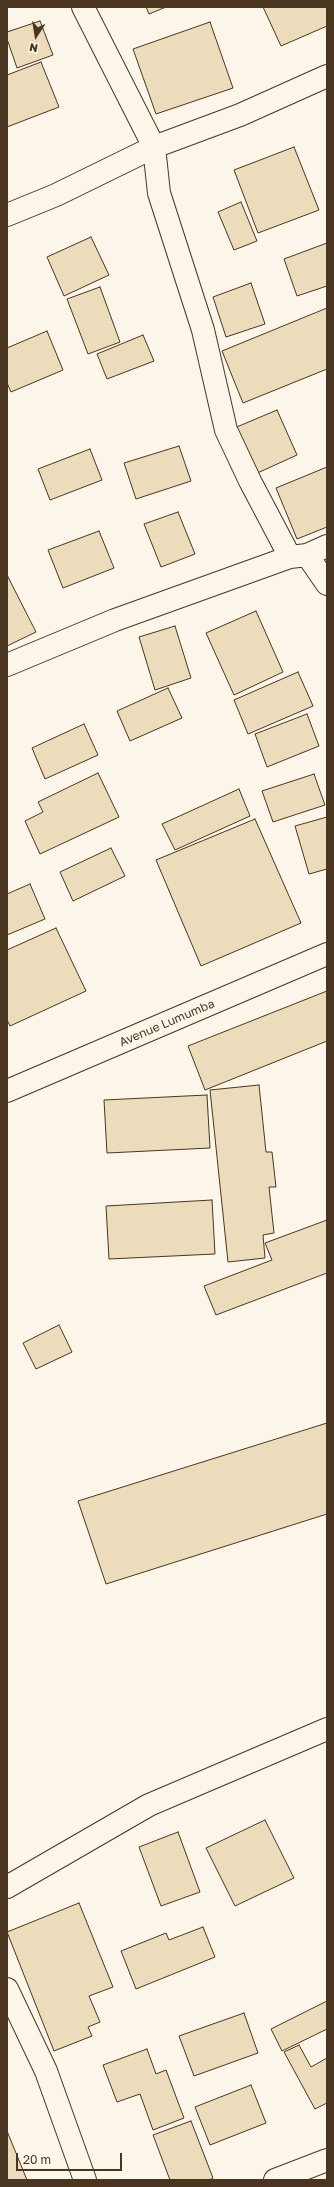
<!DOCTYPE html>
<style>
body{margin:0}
#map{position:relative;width:334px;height:2187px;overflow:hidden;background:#fbf6e9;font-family:"Golos Text",sans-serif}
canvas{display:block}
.frame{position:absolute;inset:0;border:8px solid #4a3520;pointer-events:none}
.north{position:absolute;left:16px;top:16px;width:40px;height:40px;-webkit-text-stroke:3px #fbf6e9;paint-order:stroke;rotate:192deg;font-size:11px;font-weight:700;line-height:16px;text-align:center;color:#4a3520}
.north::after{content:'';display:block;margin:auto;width:14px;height:18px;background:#4a3520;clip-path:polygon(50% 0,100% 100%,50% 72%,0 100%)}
.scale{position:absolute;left:16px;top:2153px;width:106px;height:18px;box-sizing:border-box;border:2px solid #4a3520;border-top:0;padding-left:5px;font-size:12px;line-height:14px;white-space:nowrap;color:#4a3520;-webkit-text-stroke:3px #fbf6e9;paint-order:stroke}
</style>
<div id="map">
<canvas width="334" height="2187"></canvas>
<div class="frame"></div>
<div class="north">N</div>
<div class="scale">20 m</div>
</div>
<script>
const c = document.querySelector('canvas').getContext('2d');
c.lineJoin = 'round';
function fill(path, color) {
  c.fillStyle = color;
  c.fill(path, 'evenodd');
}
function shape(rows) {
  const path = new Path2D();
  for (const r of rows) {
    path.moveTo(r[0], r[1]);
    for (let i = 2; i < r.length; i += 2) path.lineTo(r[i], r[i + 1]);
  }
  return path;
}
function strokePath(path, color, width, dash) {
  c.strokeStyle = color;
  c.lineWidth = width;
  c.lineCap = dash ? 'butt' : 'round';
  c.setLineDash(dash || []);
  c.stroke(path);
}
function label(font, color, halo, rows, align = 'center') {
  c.font = font + ' "Golos Text",sans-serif';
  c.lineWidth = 3;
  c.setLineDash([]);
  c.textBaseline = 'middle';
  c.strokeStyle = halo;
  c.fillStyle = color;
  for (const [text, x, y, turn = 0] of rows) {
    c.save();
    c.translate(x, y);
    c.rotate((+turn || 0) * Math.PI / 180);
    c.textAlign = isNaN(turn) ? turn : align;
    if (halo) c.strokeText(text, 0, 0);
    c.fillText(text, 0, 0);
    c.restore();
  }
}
const building = shape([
 [146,7,166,7,149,14,146,7],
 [263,7,327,7,327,26,281,46,263,7],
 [40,21,53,55,17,68,7,39,7,32,40,21],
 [210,22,233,88,156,114,133,49,210,22],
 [41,62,59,107,7,127,7,75,41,62],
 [294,147,319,210,258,233,234,170,294,147],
 [241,202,257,241,234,250,218,212,241,202],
 [91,237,109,275,64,296,47,257,91,237],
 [327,243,327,286,297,296,284,259,327,243],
 [251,283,265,324,226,337,213,297,251,283],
 [100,287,120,342,88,354,67,299,100,287],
 [327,308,327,369,243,403,222,351,327,308],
 [47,331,63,370,11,392,7,383,7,348,47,331],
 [143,335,154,361,107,379,97,354,143,335],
 [277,410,297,455,253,475,232,429,277,410],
 [179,446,191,481,136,499,124,463,179,446],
 [90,449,102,480,50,500,38,469,90,449],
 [327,467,327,527,297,539,276,488,327,467],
 [178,512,195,554,161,567,144,524,178,512],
 [99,531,114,568,63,588,48,550,99,531],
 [7,575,36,632,7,646,7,575],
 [256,611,283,672,234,695,206,633,256,611],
 [175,626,191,678,155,690,139,637,175,626],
 [298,672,313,706,248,734,234,700,298,672],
 [168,688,182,718,130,741,117,711,168,688],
 [307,714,319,746,267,767,255,734,307,714],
 [84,724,98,755,45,779,32,748,84,724],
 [98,773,119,817,40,854,25,821,43,812,38,802,98,773],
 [314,774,325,805,273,822,262,791,314,774],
 [239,789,250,816,175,850,162,824,239,789],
 [327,817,327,869,309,874,295,826,327,817],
 [255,819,301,923,201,966,156,860,255,819],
 [111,848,125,876,73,901,60,872,111,848],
 [30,884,45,919,7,935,7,894,30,884],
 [56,928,86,991,10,1026,7,1020,7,950,56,928],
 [327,991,327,1041,205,1090,188,1046,327,991],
 [259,1085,266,1152,272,1152,276,1187,269,1187,274,1233,263,1235,265,1258,228,1262,210,1090,259,1085],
 [207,1095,210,1148,107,1153,104,1100,207,1095],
 [212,1200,215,1254,109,1259,106,1206,212,1200],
 [327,1220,327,1273,216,1315,204,1286,272,1260,265,1243,327,1220],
 [59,1325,72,1352,36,1369,23,1343,59,1325],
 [327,1423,327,1514,106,1584,78,1501,327,1423],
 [265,1820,294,1878,235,1906,206,1848,265,1820],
 [178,1832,200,1892,161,1906,139,1847,178,1832],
 [79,1903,113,1987,89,1996,100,2022,88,2027,92,2036,54,2051,7,1932,79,1903],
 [203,1927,215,1957,136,1989,121,1951,166,1933,169,1940,203,1927],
 [327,2001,327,2029,282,2051,271,2029,327,2001],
 [244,2013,258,2053,194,2076,179,2036,244,2013],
 [299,2045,311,2067,327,2058,327,2103,315,2109,284,2052,299,2045],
 [147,2049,156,2074,166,2070,184,2118,153,2130,140,2094,117,2102,103,2065,147,2049],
 [251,2085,266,2123,210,2145,195,2107,251,2085],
 [191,2121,213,2178,209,2180,170,2180,153,2135,191,2121],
 [7,2131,27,2180,7,2180,7,2131]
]);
const minor = shape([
 [83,7,154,147,159,193,203,330,226,430,250,481,290,557],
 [7,215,56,195,154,147,240,115,327,76],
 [307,555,327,584],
 [7,665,115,620,290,557,307,555,327,546],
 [7,1091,327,954],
 [7,1887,149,1805,327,1729],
 [7,1989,46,2071,85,2180],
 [275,2180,327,2160]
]);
const streetNames = [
 ["Avenue Lumumba",167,1023,-23]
];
fill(building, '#ecdcbc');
strokePath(building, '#4a3520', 1);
strokePath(minor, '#4a3520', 24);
strokePath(minor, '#fbf6e9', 22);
label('12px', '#4a3520', '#fbf6e9', streetNames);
</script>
